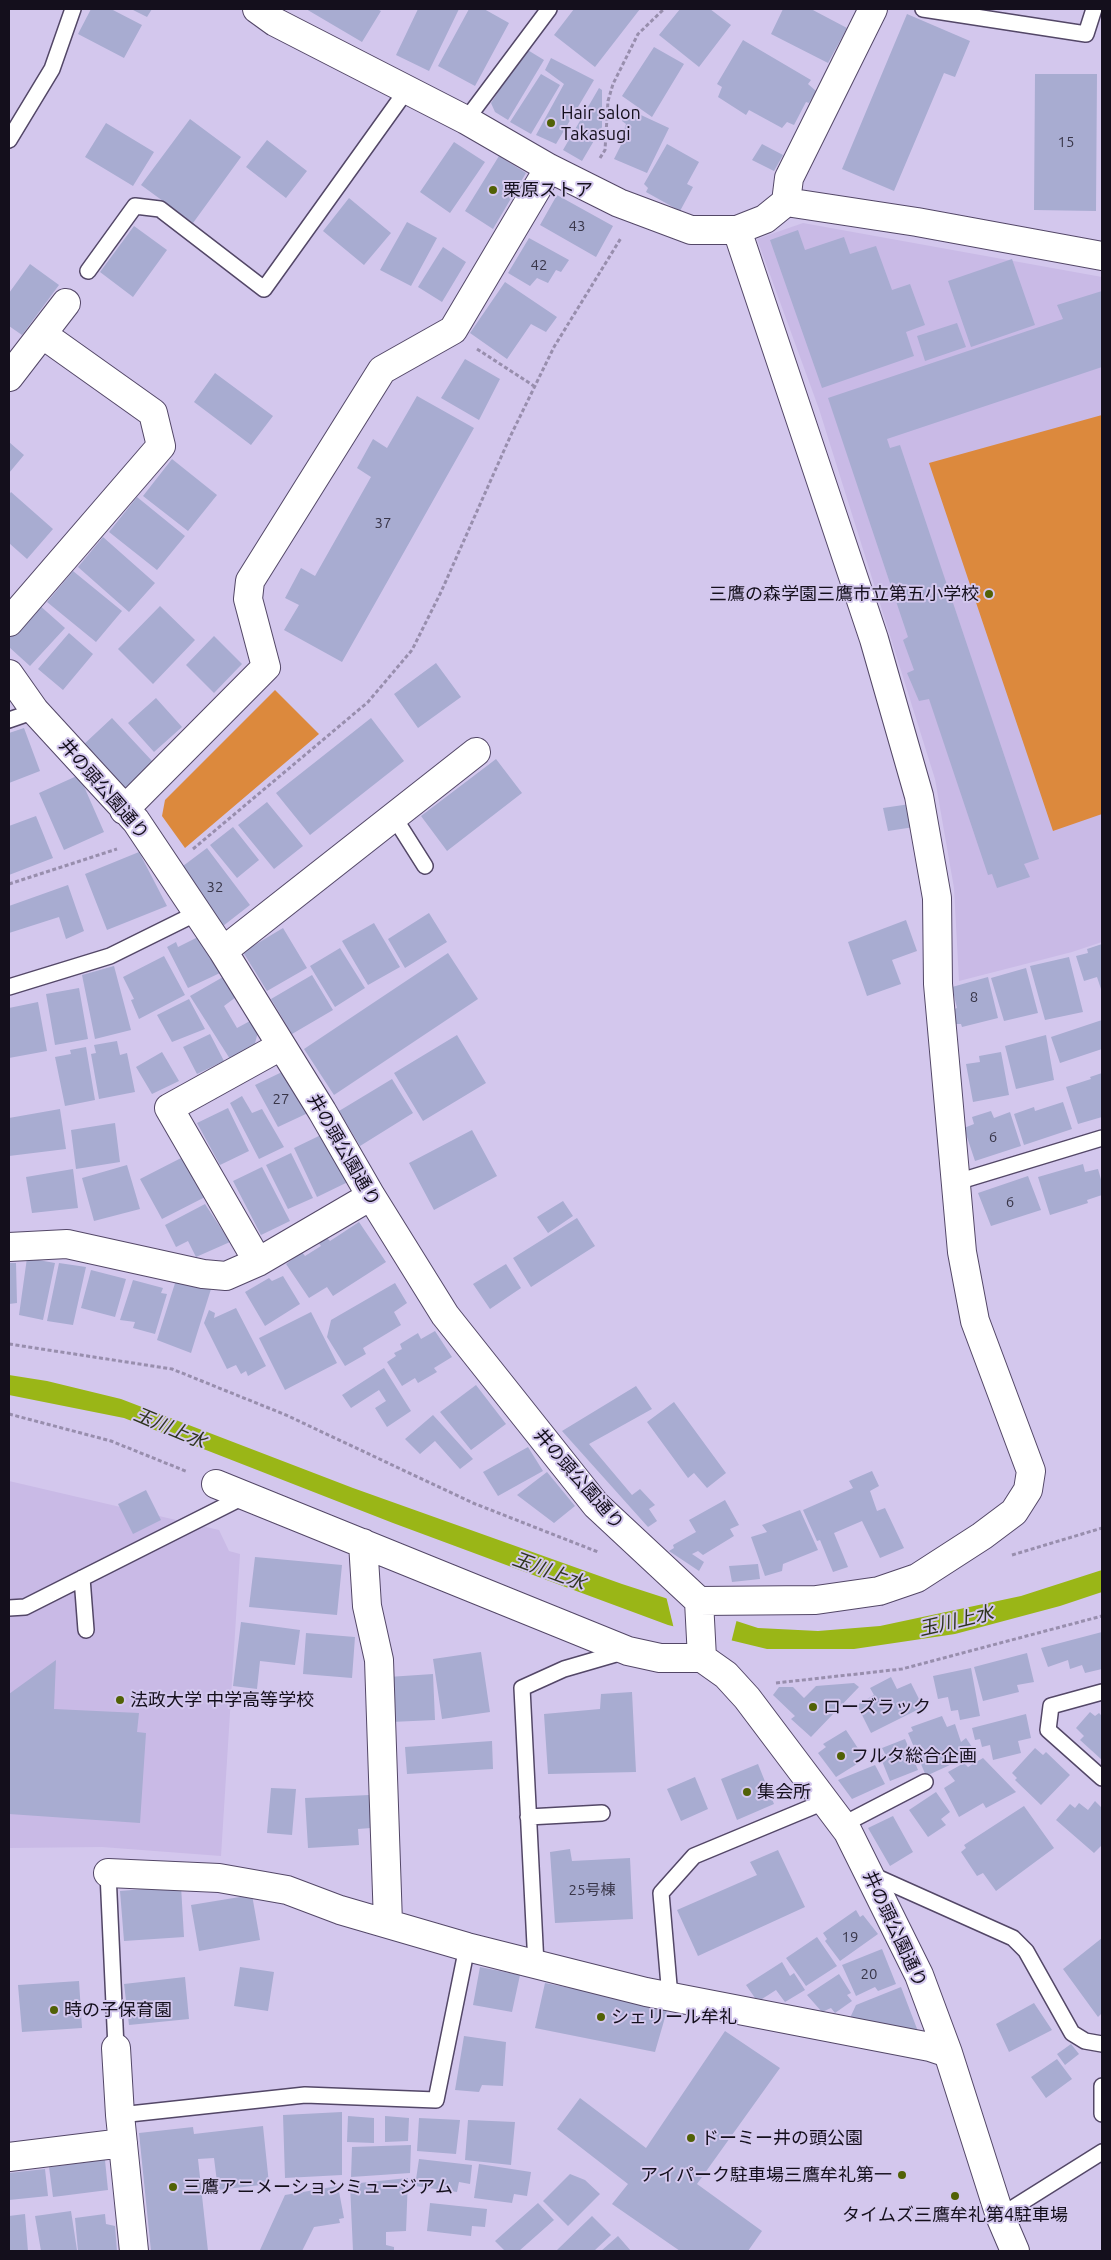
<!DOCTYPE html>
<meta charset="utf-8">
<style>
body{margin:0}
#map{position:relative;width:1111px;height:2260px;overflow:hidden;background:#d3c7ed;font-family:Ubuntu,sans-serif}
canvas{display:block}
.frame{position:absolute;inset:0;border:10px solid #140f1c;pointer-events:none}
</style>
<div id="map">
<canvas width="1111" height="2260"></canvas>
<div class="frame"></div>
</div>
<script>
const c = document.querySelector('canvas').getContext('2d');
c.lineJoin = 'round';
function fill(path, color) {
  c.fillStyle = color;
  c.fill(path, 'evenodd');
}
function shape(rows) {
  const path = new Path2D();
  for (const r of rows) {
    path.moveTo(r[0], r[1]);
    for (let i = 2; i < r.length; i += 2) path.lineTo(r[i], r[i + 1]);
  }
  return path;
}
function strokePath(path, color, width, dash) {
  c.strokeStyle = color;
  c.lineWidth = width;
  c.lineCap = dash ? 'butt' : 'round';
  c.setLineDash(dash || []);
  c.stroke(path);
}
function label(font, color, halo, rows, align = 'center') {
  c.font = font + ' Ubuntu,"Noto Sans JP",sans-serif';
  c.lineWidth = 4;
  c.setLineDash([]);
  c.textBaseline = 'middle';
  c.strokeStyle = halo;
  c.fillStyle = color;
  for (const [text, x, y, turn = 0] of rows) {
    c.save();
    c.translate(x, y);
    c.rotate((+turn || 0) * Math.PI / 180);
    c.textAlign = isNaN(turn) ? turn : align;
    if (halo) c.strokeText(text, 0, 0);
    c.fillText(text, 0, 0);
    c.restore();
  }
}
const built = shape([
 [803,223,1102,277,1102,942,1072,952,959,981,954,888,935,779,819,409,757,239],
 [9,1481,219,1530,229,1551,240,1554,221,1856,102,1847,9,1848]
]);
const green = shape([
 [1102,415,1102,814,1053,831,929,463],
 [275,690,319,734,185,848,162,816,165,800]
]);
const water = shape([
 [9,1375,47,1381,121,1399,353,1488,622,1584,758,1628,818,1631,880,1626,1021,1596,1102,1570,1102,1592,1060,1606,955,1634,854,1649,767,1649,668,1625,393,1523,124,1418,9,1395]
]);
const pier = shape([
 [666,1596,737,1619,731,1643,674,1629]
]);
const building = shape([
 [91,9,111,9,142,25,124,58,78,34],
 [131,9,152,9,147,17],
 [306,9,377,9,381,11,362,42],
 [418,9,459,9,429,71,396,55],
 [469,9,484,9,509,23,475,86,438,66],
 [574,9,640,9,595,67,554,35],
 [680,9,710,9,731,25,699,67,659,35],
 [783,9,811,9,847,28,828,63,771,34],
 [907,14,970,41,955,77,944,73,894,191,842,169],
 [743,40,811,80,808,84,816,91,809,103,806,102,794,125,787,122,782,128,749,110,746,115,718,97,722,87,717,84],
 [654,47,684,64,652,117,622,96],
 [526,49,544,60,508,120,495,112,491,103],
 [551,58,594,80,556,144,536,135,564,84,545,70],
 [541,74,560,85,531,134,510,122],
 [1035,74,1097,74,1096,211,1034,210],
 [599,88,602,90,602,127,582,161,563,150],
 [628,109,669,128,647,173,614,159,627,133,624,130,626,124,622,121],
 [190,119,241,157,193,223,141,185],
 [106,123,154,152,133,186,85,157],
 [267,140,307,171,286,198,246,167],
 [454,142,485,162,450,213,420,192],
 [667,144,699,162,687,184,693,187,680,211,646,192,648,188,644,184],
 [762,144,783,155,774,171,752,160],
 [499,156,526,173,493,229,465,211],
 [557,195,613,226,596,257,540,225],
 [349,198,391,233,364,265,323,231],
 [407,222,437,238,411,286,380,270],
 [134,226,167,250,133,297,100,272],
 [798,230,805,250,844,237,850,254,876,246,892,290,910,284,925,325,906,332,914,356,822,388,770,240],
 [529,238,569,260,561,272,556,270,548,283,537,278,530,286,508,273],
 [443,247,466,262,442,302,418,287],
 [1012,259,1035,325,971,347,948,281],
 [30,264,59,285,22,335,9,326,9,293],
 [505,282,557,317,546,332,531,324,507,359,470,333],
 [1102,291,1102,367,887,439,890,448,900,445,1039,859,1024,864,1030,877,997,888,992,874,988,875,929,699,919,701,907,673,914,670,903,640,908,637,828,398,1063,319,1057,305],
 [957,323,966,347,925,361,917,336],
 [465,359,500,379,479,420,441,398],
 [215,373,273,416,251,445,194,402],
 [417,396,474,428,342,662,284,630,299,605,285,598,301,568,315,576,371,477,357,468,373,439,387,448],
 [9,442,24,455,9,473],
 [172,459,217,495,188,531,143,496],
 [11,492,53,529,27,559,9,543,9,495],
 [137,497,185,536,157,570,109,532],
 [103,537,155,583,129,612,78,567],
 [73,571,122,611,96,642,47,602],
 [38,604,65,628,30,666,9,647,9,637],
 [160,606,195,640,153,684,118,649],
 [69,633,93,654,63,690,38,669],
 [214,636,242,664,214,693,186,665],
 [436,663,461,697,418,728,394,694],
 [156,698,182,727,154,752,128,723],
 [112,718,153,762,123,790,82,746],
 [371,718,404,761,310,835,276,793],
 [24,728,40,771,9,783,9,733],
 [496,759,522,793,447,851,421,816],
 [79,775,104,832,64,850,39,793],
 [267,802,303,846,274,869,238,825],
 [910,804,914,827,888,831,883,808],
 [36,816,53,858,9,875,9,826],
 [233,827,259,860,237,878,210,845],
 [207,848,250,905,223,926,179,869],
 [139,852,167,906,107,930,85,874],
 [68,885,84,931,66,939,59,917,9,933,9,906],
 [429,913,447,942,405,968,388,939],
 [906,920,917,951,892,960,901,984,867,996,848,942],
 [374,923,400,967,368,985,342,941],
 [283,928,307,968,267,991,243,952],
 [198,937,220,973,188,988,167,947,176,942,178,947],
 [1102,944,1102,992,1097,977,1084,981,1076,956,1088,953,1087,949],
 [340,948,365,988,335,1007,310,966],
 [448,953,478,999,334,1095,304,1049],
 [164,956,185,995,139,1019,131,1000,134,999,123,977],
 [1069,957,1083,1012,1045,1020,1030,966],
 [114,966,131,1030,95,1039,82,975],
 [1026,968,1038,1013,1004,1021,991,978],
 [312,975,333,1010,292,1034,271,999],
 [223,977,236,997,224,1006,237,1028,250,1021,258,1032,254,1047,230,1059,190,996],
 [988,977,998,1018,962,1027,961,1024,955,1024,952,1010,957,1008,952,987],
 [79,988,88,1039,55,1045,46,994],
 [189,999,205,1029,172,1042,157,1015],
 [38,1002,47,1051,9,1058,9,1008],
 [1102,1020,1102,1049,1060,1063,1051,1037],
 [210,1034,224,1061,197,1074,183,1047],
 [457,1035,486,1083,423,1121,394,1073],
 [1046,1035,1054,1080,1016,1089,1005,1046],
 [117,1041,120,1055,127,1053,135,1092,99,1099,91,1054,96,1053,94,1045],
 [86,1047,95,1100,65,1106,55,1057,71,1054,70,1050],
 [162,1052,179,1081,152,1094,136,1067],
 [1001,1052,1009,1095,973,1102,966,1064,980,1062,979,1056],
 [282,1072,308,1113,278,1127,255,1085],
 [1102,1073,1102,1117,1078,1124,1066,1087,1091,1079,1090,1077],
 [392,1079,413,1113,360,1146,339,1111],
 [242,1096,252,1113,262,1109,284,1147,259,1159,230,1103],
 [1063,1102,1072,1129,1024,1145,1014,1114,1034,1107,1035,1111],
 [228,1108,249,1151,220,1165,197,1123],
 [60,1109,66,1149,9,1156,9,1118],
 [991,1111,994,1118,1010,1112,1021,1146,975,1161,964,1128,974,1124,972,1117],
 [115,1123,120,1162,76,1169,71,1130],
 [472,1130,497,1176,434,1210,409,1163],
 [323,1134,350,1181,317,1197,294,1148],
 [291,1153,313,1198,288,1209,266,1165],
 [185,1156,207,1196,162,1219,140,1179],
 [1083,1164,1085,1172,1098,1169,1102,1183,1102,1195,1087,1200,1088,1203,1050,1215,1038,1177],
 [127,1165,140,1209,94,1221,82,1178],
 [262,1167,290,1221,261,1235,233,1181],
 [73,1169,78,1208,32,1213,26,1177],
 [1028,1176,1041,1210,991,1226,978,1193],
 [563,1201,573,1216,548,1233,537,1217],
 [205,1204,230,1242,196,1257,188,1241,176,1247,165,1225],
 [577,1218,595,1246,531,1287,513,1258],
 [359,1222,386,1262,333,1296,327,1287,309,1298,286,1264,302,1252,305,1256,321,1246,319,1243,326,1237,330,1241],
 [27,1258,55,1263,43,1320,19,1315],
 [9,1263,16,1263,17,1303,9,1304],
 [59,1263,86,1267,73,1325,47,1321],
 [506,1264,521,1288,490,1309,473,1284],
 [91,1270,126,1279,115,1317,81,1308],
 [283,1276,300,1304,265,1326,245,1292,269,1278,272,1281],
 [133,1280,163,1288,161,1293,167,1294,155,1334,133,1328,135,1322,120,1320],
 [176,1280,211,1289,191,1353,157,1340],
 [395,1283,407,1303,394,1312,401,1325,363,1348,366,1354,345,1366,327,1337,331,1320],
 [236,1308,266,1366,248,1376,246,1371,241,1374,236,1365,227,1369,204,1323,209,1310,215,1313,214,1318],
 [311,1312,337,1363,285,1390,259,1338],
 [435,1331,452,1357,434,1368,437,1372,418,1383,415,1378,402,1386,387,1362,396,1356,394,1353,402,1349,400,1344,418,1333,421,1339],
 [384,1368,411,1411,387,1427,375,1408,386,1401,379,1390,351,1408,342,1395],
 [476,1385,506,1424,471,1450,440,1412],
 [636,1386,652,1409,589,1444,632,1495,640,1489,655,1505,649,1509,657,1521,648,1527,562,1431],
 [674,1402,726,1473,707,1488,694,1473,688,1478,647,1422],
 [433,1415,473,1459,460,1469,435,1441,420,1454,405,1439],
 [528,1447,543,1471,498,1496,483,1472],
 [872,1471,879,1486,870,1491,877,1511,885,1508,904,1548,880,1558,862,1521,834,1533,848,1567,833,1572,820,1540,817,1541,803,1510,853,1488,849,1481],
 [547,1472,575,1506,554,1523,517,1495],
 [146,1490,161,1520,133,1534,118,1504],
 [725,1500,739,1525,730,1529,734,1536,703,1555,698,1551,692,1554,704,1562,699,1571,669,1551,674,1548,673,1545,696,1532,689,1520],
 [800,1510,818,1550,783,1564,782,1571,765,1576,751,1537,767,1532,762,1525],
 [255,1557,342,1565,337,1615,249,1607],
 [758,1564,760,1579,732,1582,729,1566],
 [241,1622,300,1630,295,1665,260,1661,257,1689,233,1686],
 [1102,1632,1102,1669,1085,1673,1082,1665,1070,1669,1068,1660,1048,1667,1041,1648],
 [306,1633,355,1637,352,1678,303,1674],
 [481,1652,490,1712,442,1719,433,1659],
 [1027,1653,1034,1682,1017,1685,1019,1692,983,1701,974,1667],
 [56,1660,54,1709,139,1713,137,1732,146,1733,140,1823,9,1814,9,1694],
 [971,1668,980,1716,960,1720,958,1710,951,1711,948,1697,938,1699,933,1676],
 [433,1674,435,1720,391,1722,388,1677],
 [891,1677,897,1689,911,1683,923,1707,871,1733,857,1705,874,1695,870,1688],
 [854,1683,859,1687,811,1737,791,1719,795,1716,773,1695,779,1687,793,1687,804,1698,816,1686],
 [632,1692,636,1772,548,1774,544,1714,600,1709,601,1694],
 [1090,1712,1095,1716,1099,1713,1102,1716,1102,1760,1080,1740,1084,1736,1076,1728],
 [1026,1714,1031,1738,1018,1741,1021,1753,993,1760,990,1745,982,1747,980,1739,975,1740,972,1728],
 [942,1716,947,1727,955,1724,961,1742,966,1738,976,1753,926,1776,908,1733,913,1731,911,1727],
 [846,1730,865,1759,836,1777,818,1753,826,1747,823,1744],
 [905,1739,918,1770,890,1781,880,1756,885,1754,882,1748],
 [492,1741,493,1769,407,1774,405,1747],
 [1035,1748,1043,1755,1046,1752,1070,1775,1041,1805,1015,1780,1017,1778,1012,1773],
 [983,1758,1016,1792,986,1808,983,1803,959,1817,944,1788,955,1781,948,1772,964,1763,968,1767],
 [758,1764,774,1804,737,1820,721,1779],
 [875,1765,885,1784,852,1799,838,1780],
 [695,1777,708,1809,681,1821,667,1789],
 [271,1788,296,1789,292,1835,267,1833],
 [936,1792,950,1812,941,1819,946,1825,928,1837,909,1810],
 [369,1795,371,1828,358,1829,359,1845,308,1848,305,1798],
 [1095,1801,1102,1808,1102,1845,1094,1853,1056,1820,1070,1804,1075,1808,1079,1803,1088,1810],
 [1024,1806,1054,1848,996,1891,983,1873,977,1876,961,1852,966,1848,964,1845],
 [893,1816,913,1852,890,1866,868,1828],
 [570,1849,572,1861,630,1858,633,1919,555,1923,550,1852],
 [778,1850,805,1907,698,1956,677,1910,757,1875,750,1862],
 [181,1886,184,1937,124,1941,120,1891],
 [252,1895,260,1940,199,1951,191,1905],
 [856,1910,860,1917,863,1915,878,1934,840,1961,825,1941,827,1939,823,1933],
 [817,1937,837,1966,806,1986,786,1958],
 [1102,1938,1102,2013,1098,2017,1063,1969],
 [882,1949,896,1984,878,1991,875,1987,856,1996,842,1965],
 [782,1962,790,1976,794,1973,805,1990,785,2002,776,1990,762,1999,755,1998,746,1985],
 [240,1967,274,1972,268,2011,234,2006],
 [480,1967,520,1975,512,2012,473,2005],
 [839,1974,851,1993,847,1995,852,2001,835,2013,831,2008,822,2012,807,1995],
 [185,1977,189,2019,129,2025,124,1984],
 [79,1981,82,2028,22,2032,18,1985],
 [545,1983,668,2007,655,2052,535,2028],
 [901,1987,919,2034,850,2018,856,2005],
 [1034,2003,1052,2030,1009,2052,996,2024],
 [725,2031,780,2068,697,2184,762,2231,748,2251,680,2251,612,2204,628,2184,557,2129,580,2098,646,2148],
 [464,2036,506,2042,503,2086,482,2085,479,2092,455,2090],
 [1071,2044,1079,2054,1065,2065,1057,2054],
 [1057,2059,1072,2079,1046,2098,1031,2077],
 [342,2112,342,2175,285,2178,283,2115],
 [348,2116,374,2118,374,2143,347,2142],
 [385,2116,409,2118,408,2141,385,2142],
 [419,2118,460,2120,456,2154,417,2151],
 [468,2120,515,2122,511,2165,465,2160],
 [263,2126,269,2184,218,2190,214,2158,198,2159,208,2251,151,2251,139,2133,193,2127,194,2134],
 [411,2145,410,2173,351,2177,352,2147],
 [419,2159,472,2165,470,2184,459,2182,457,2192,415,2186],
 [105,2160,108,2190,53,2197,49,2167],
 [479,2164,531,2172,527,2196,514,2194,512,2203,474,2198],
 [45,2169,48,2196,9,2200,9,2173],
 [570,2174,585,2180,600,2194,568,2226,543,2201],
 [408,2178,406,2231,386,2232,386,2245,394,2247,394,2251,353,2251,350,2184],
 [338,2186,344,2218,339,2219,340,2223,314,2227,302,2251,260,2250,285,2195],
 [430,2203,487,2209,485,2227,472,2226,471,2236,427,2231],
 [538,2203,554,2220,519,2251,505,2251,495,2241],
 [71,2211,77,2250,41,2251,35,2216],
 [25,2214,28,2251,9,2251,9,2216],
 [105,2214,106,2224,115,2226,117,2251,78,2251,75,2218],
 [592,2216,611,2235,594,2251,556,2251],
 [618,2236,631,2251,601,2251]
]);
const path = shape([
 [600,158,605,150,608,101,613,84,638,34,664,9],
 [477,349,534,386],
 [193,849,368,702,412,650,441,592,510,437,554,347,621,238],
 [9,884,117,849],
 [9,1344,172,1369,286,1415,473,1503,598,1552],
 [9,1414,111,1441,188,1472],
 [1012,1555,1102,1528],
 [776,1683,902,1669,1102,1616]
]);
const service = shape([
 [923,9,1086,34,1094,9],
 [466,120,549,9],
 [9,140,52,69,73,9],
 [88,271,135,206,160,209,264,289,406,91],
 [9,720,35,711],
 [394,817,425,866],
 [9,987,110,956,197,913],
 [957,1182,1102,1138],
 [82,1578,86,1630],
 [9,1608,25,1607,245,1496],
 [1102,1692,1051,1706,1048,1730,1102,1778],
 [528,1817,602,1813],
 [842,1825,925,1782],
 [108,1873,116,2048],
 [870,1874,1013,1938,1026,1951,1072,2033,1085,2041,1102,2044],
 [536,1965,522,1688,564,1669,626,1651],
 [670,1997,661,1893,694,1856,824,1802],
 [1102,2086,1102,2114],
 [120,2115,305,2095,436,2100,467,1947],
 [1000,2216,1102,2152]
]);
const minor = shape([
 [257,9,275,22,466,120,549,168,619,203,691,230,737,230,765,219,786,202,917,222,1102,256],
 [786,202,789,178,873,9],
 [9,377,66,303],
 [9,622,161,446,153,413,42,334],
 [9,674,35,711,136,821,223,951,322,1111,371,1196,445,1315,596,1505,699,1601,702,1658,726,1675,747,1698,848,1832,919,1975,948,2053,1000,2216,1015,2251],
 [124,810,266,667,248,599,250,581,382,370,453,330,549,168],
 [223,951,476,752],
 [9,1247,67,1244,203,1274,226,1276,258,1262,371,1196],
 [258,1262,169,1108,281,1046],
 [216,1484,628,1651,660,1658,702,1658],
 [363,1543,367,1606,379,1660,388,1923],
 [699,1601,816,1600,879,1591,917,1578,982,1536,1014,1512,1028,1490,1031,1471,975,1321,962,1252,938,984,937,898,919,796,874,639,737,230],
 [108,1873,219,1878,287,1890,340,1910,467,1947,646,1992,930,2047,948,2053],
 [116,2048,120,2115,134,2251],
 [9,2157,123,2143]
]);
const markers = [
 [551,123,5,"#516105"],
 [493,190,5,"#516105"],
 [989,594,5,"#516105"],
 [120,1700,5,"#516105"],
 [813,1707,5,"#516105"],
 [841,1756,5,"#516105"],
 [747,1792,5,"#516105"],
 [54,2010,5,"#516105"],
 [601,2017,5,"#516105"],
 [691,2138,5,"#516105"],
 [902,2175,5,"#516105"],
 [173,2187,5,"#516105"],
 [955,2196,5,"#516105"]
];
const numberNames = [
 ["15",1066,142],
 ["43",577,226],
 ["42",539,265],
 ["37",383,523],
 ["32",215,887],
 ["8",974,997],
 ["27",281,1099],
 ["6",993,1137],
 ["6",1010,1202],
 ["25号棟",592,1890],
 ["19",850,1937],
 ["20",869,1974]
];
const poiNames = [
 ["Hair salon",561,113],
 ["Takasugi",561,134],
 ["栗原ストア",503,190],
 ["三鷹の森学園三鷹市立第五小学校",979,594,"right"],
 ["法政大学 中学高等学校",130,1700],
 ["ローズラック",823,1707],
 ["フルタ総合企画",851,1756],
 ["集会所",757,1792],
 ["時の子保育園",64,2010],
 ["シェリール牟礼",611,2017],
 ["ドーミー井の頭公園",701,2138],
 ["アイパーク駐車場三鷹牟礼第一",892,2175,"right"],
 ["三鷹アニメーションミュージアム",183,2187],
 ["タイムズ三鷹牟礼第4駐車場",955,2215,"center"]
];
const streetNames = [
 ["井の頭公園通り",104,789,49],
 ["井の頭公園通り",344,1150,60],
 ["井の頭公園通り",579,1479,49],
 ["井の頭公園通り",895,1929,65]
];
const waterNames = [
 ["玉川上水",170,1428,23],
 ["玉川上水",549,1571,20],
 ["玉川上水",956,1621,-13]
];
fill(built, '#c9bae6');
fill(green, '#dc893d');
fill(water, '#9ab617');
fill(pier, '#d3c7ed');
fill(building, '#a8acd1');
strokePath(service, '#534767', 18);
strokePath(minor, '#534767', 30);
strokePath(path, '#988ead', 3, [4, 2.5]);
strokePath(service, '#fff', 15);
strokePath(minor, '#fff', 28);
for (const [x, y, r, color] of markers) {
  const dot = new Path2D();
  dot.arc(x, y, r, 0, 2 * Math.PI);
  c.fillStyle = color;
  c.fill(dot);
  strokePath(dot, '#d3c7ed', 2);
}
label('15px', '#393649', null, numberNames);
label('18px', '#140f1c', '#d3c7ed', poiNames, 'left');
label('18px', '#140f1c', '#d3c7ed', streetNames);
label('italic 19px', '#2f351e', '#d3c7ed', waterNames);
</script>
